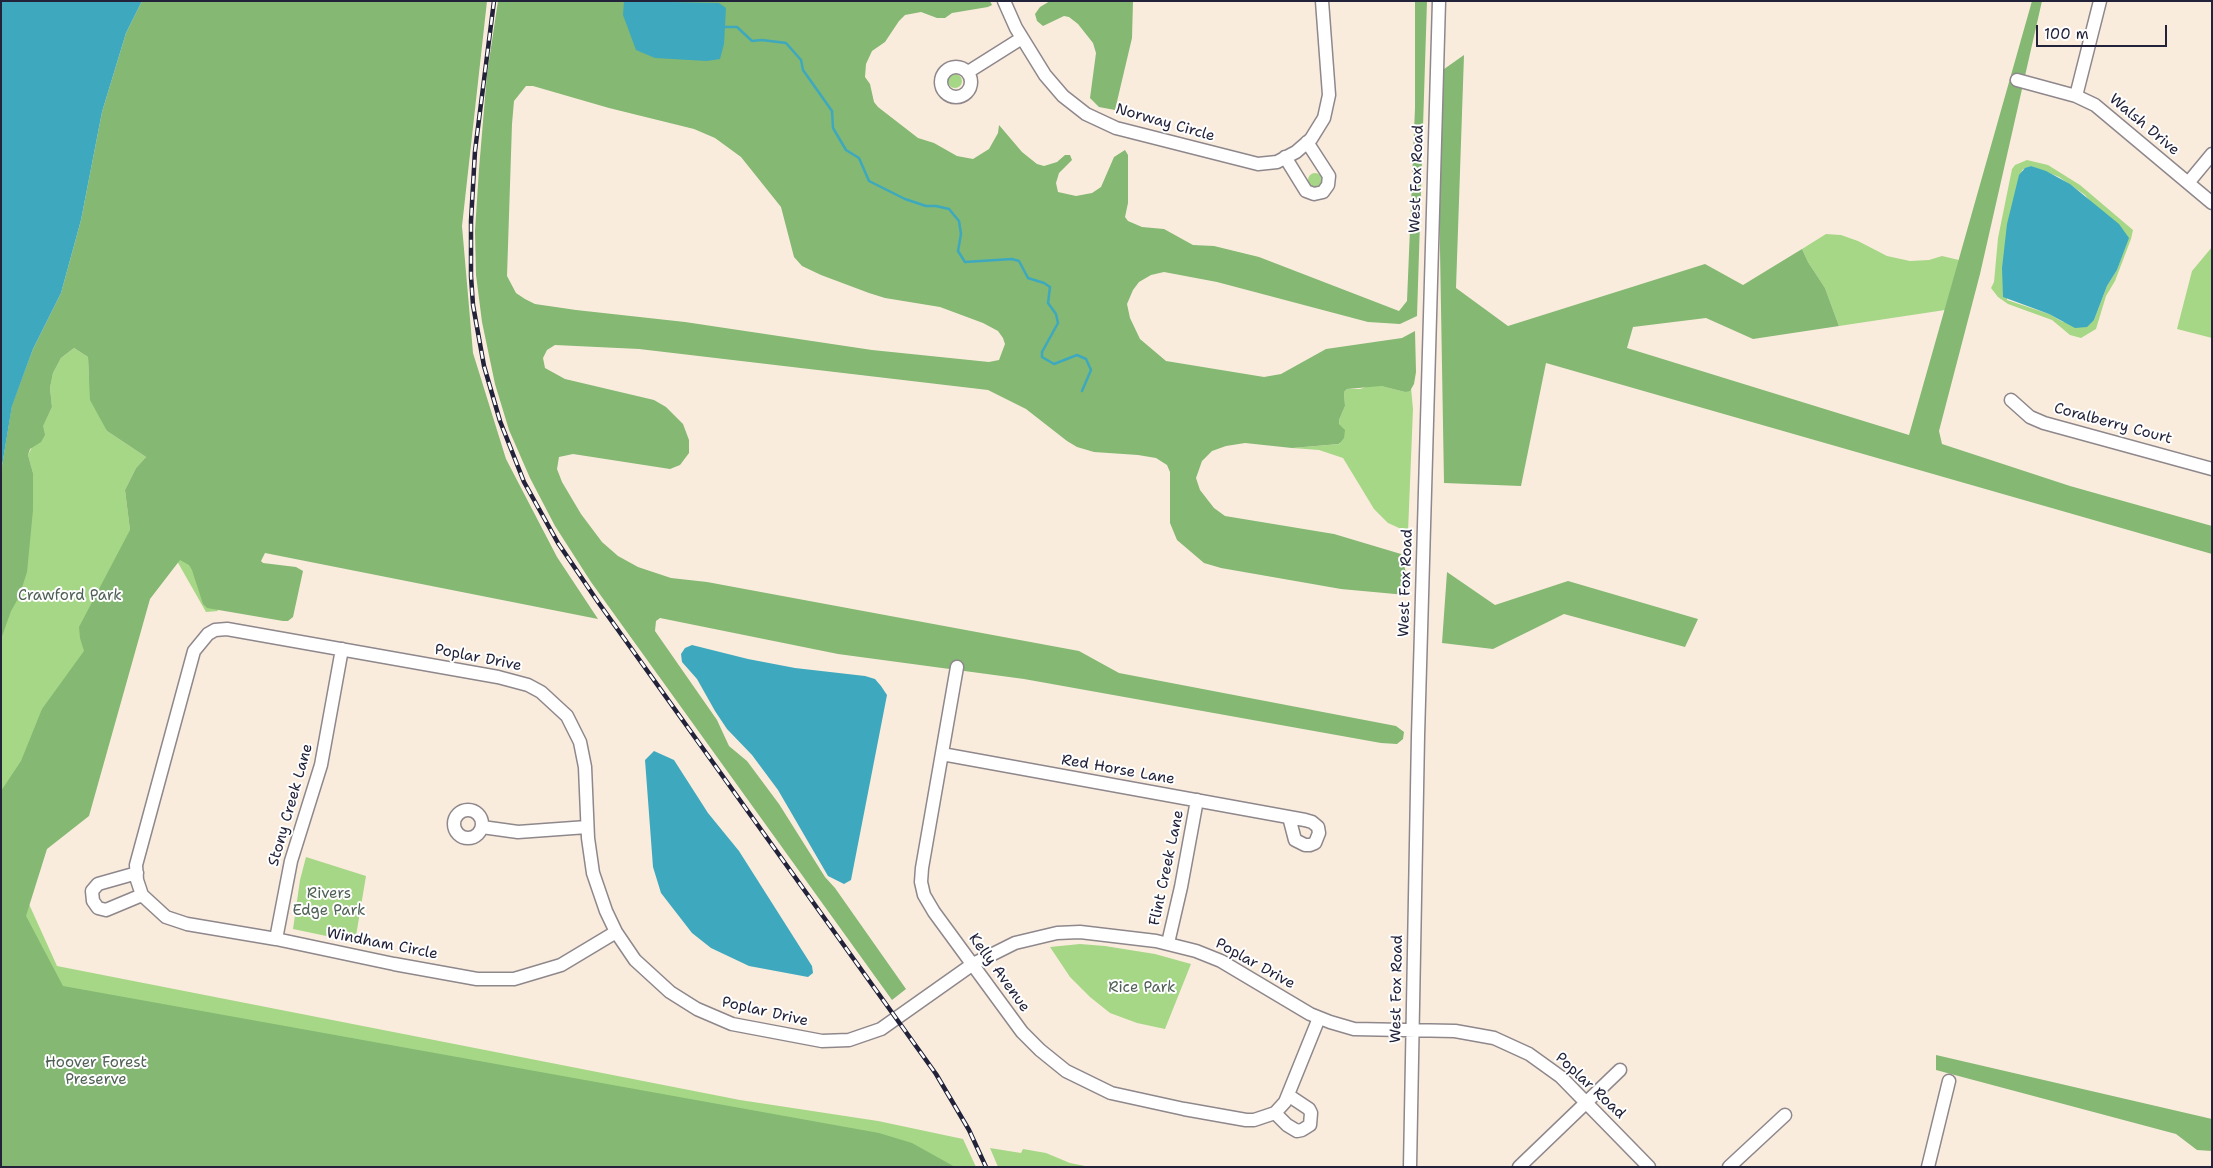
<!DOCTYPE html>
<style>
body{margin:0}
#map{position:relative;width:2213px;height:1168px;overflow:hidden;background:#faecdd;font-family:"Shantell Sans",sans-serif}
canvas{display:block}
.frame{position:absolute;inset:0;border:2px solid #22223b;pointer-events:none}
.scale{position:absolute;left:2036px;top:25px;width:131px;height:22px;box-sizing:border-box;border:2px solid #22223b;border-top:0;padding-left:6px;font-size:15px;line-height:18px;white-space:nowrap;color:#22223b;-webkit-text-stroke:4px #fff;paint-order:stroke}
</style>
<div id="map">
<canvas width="2213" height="1168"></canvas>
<div class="frame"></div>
<div class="scale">100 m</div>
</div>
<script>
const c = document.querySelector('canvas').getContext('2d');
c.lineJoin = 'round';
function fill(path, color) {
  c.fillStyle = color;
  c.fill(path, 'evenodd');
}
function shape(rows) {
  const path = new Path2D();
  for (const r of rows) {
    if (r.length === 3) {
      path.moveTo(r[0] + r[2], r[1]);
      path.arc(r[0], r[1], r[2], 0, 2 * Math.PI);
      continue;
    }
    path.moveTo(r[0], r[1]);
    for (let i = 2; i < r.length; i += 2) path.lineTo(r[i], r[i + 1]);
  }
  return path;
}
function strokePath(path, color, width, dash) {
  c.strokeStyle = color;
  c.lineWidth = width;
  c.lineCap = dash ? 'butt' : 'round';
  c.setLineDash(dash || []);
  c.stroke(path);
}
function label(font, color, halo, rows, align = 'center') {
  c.font = font + ' "Shantell Sans",sans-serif';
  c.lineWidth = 4;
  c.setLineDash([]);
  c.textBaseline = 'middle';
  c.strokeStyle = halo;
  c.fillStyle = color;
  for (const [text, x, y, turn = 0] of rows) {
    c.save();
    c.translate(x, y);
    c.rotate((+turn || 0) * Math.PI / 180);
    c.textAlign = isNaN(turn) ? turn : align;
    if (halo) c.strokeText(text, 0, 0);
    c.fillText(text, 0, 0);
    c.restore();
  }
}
const green = shape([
 [955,81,7],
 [2027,160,2048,165,2080,185,2133,230,2131,239,2115,281,2106,296,2096,329,2081,338,2070,335,2052,320,2008,304,1998,297,1991,288,1994,282,1998,238,2012,169,2015,165],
 [2031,166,2059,177,2085,195,2126,245,2117,270,2107,286,2094,320,2063,322,2049,314,2007,300,2022,170],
 [1315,180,7],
 [1826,234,1841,235,1858,241,1887,256,1910,261,1929,260,1942,256,1959,260,1945,310,1839,326,1825,288,1808,262,1802,249],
 [2212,247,2212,338,2177,329,2192,271],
 [74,348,88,357,89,378,107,431,146,457,136,468,125,490,130,530,178,545,218,611,206,612,177,561,159,554,37,844,24,893,57,966,740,1100,878,1121,963,1139,976,1167,1,1167,1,516,33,510,33,473,28,455,52,407,50,388,53,373,61,358],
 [1369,386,1381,386,1405,392,1411,388,1413,409,1408,532,1388,523,1374,509,1343,458,1319,450,1292,448,1340,444,1339,420,1345,406,1344,392,1347,389,1360,389],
 [306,857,366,876,355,942,293,929,300,880],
 [1080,944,1105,946,1155,954,1191,964,1165,1029,1137,1023,1110,1013,1090,997,1070,977,1050,947],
 [990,1148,1021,1153,1023,1149,1046,1153,1070,1163,1090,1167,998,1167]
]);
const forest = shape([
 [142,1,487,1,462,226,473,353,506,459,557,557,598,619,265,553,261,561,263,563,296,567,303,571,293,617,288,621,283,621,207,608,203,604,192,570,189,565,180,560,150,599,89,816,47,849,26,916,63,986,879,1133,912,1143,955,1167,1,1167,1,791,21,761,42,709,84,651,80,638,79,627,130,530,125,490,136,468,146,457,107,431,90,400,88,357,74,348,61,358,53,373,50,388,52,407,43,426,45,435,41,442,30,449,28,455,33,473,33,510,27,572,19,597,11,611,1,639,1,472,12,405,33,349,61,293,81,220,102,112,126,33],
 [498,1,990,1,992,5,988,7,952,13,945,18,937,18,921,12,905,15,899,21,885,42,872,51,866,64,865,77,870,84,874,102,878,107,918,138,934,143,957,156,973,159,989,149,998,133,999,125,1022,152,1037,164,1044,166,1057,162,1065,155,1070,155,1072,160,1059,173,1056,183,1058,192,1076,196,1092,193,1101,187,1114,157,1125,150,1128,155,1128,203,1125,217,1128,221,1142,227,1164,229,1193,245,1214,246,1259,257,1399,311,1407,301,1415,108,1415,1,1427,1,1417,316,1400,324,1368,322,1217,282,1164,272,1151,275,1139,282,1133,290,1127,304,1130,318,1140,339,1166,361,1264,377,1281,374,1326,349,1402,338,1415,331,1416,372,1414,384,1410,391,1405,392,1381,386,1347,389,1344,392,1345,406,1339,420,1339,424,1345,430,1344,438,1339,444,1292,448,1245,443,1226,446,1212,451,1202,461,1196,478,1200,490,1214,508,1225,516,1334,534,1401,554,1408,580,1406,595,1341,589,1221,568,1204,563,1177,540,1170,523,1170,472,1167,465,1156,458,1138,455,1094,452,1077,447,1067,441,1026,409,988,390,639,349,555,345,547,350,543,358,545,368,565,379,654,400,666,407,683,424,689,440,689,453,680,465,670,469,573,454,559,457,557,469,562,482,581,514,602,542,618,556,638,567,671,578,707,582,1079,651,1119,673,1396,726,1404,732,1403,739,1397,744,1381,743,1024,679,838,654,660,618,656,621,655,631,717,720,729,746,747,761,779,804,825,877,835,888,906,989,892,1000,591,582,555,526,530,478,509,430,495,384,482,322,476,275,475,231,479,169,487,74],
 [526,86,533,86,609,108,694,129,715,138,741,157,781,207,794,257,802,266,821,275,869,293,885,298,940,307,983,323,998,331,1003,338,1005,344,999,360,989,362,872,350,685,322,576,310,535,304,525,299,516,293,507,276,512,124,514,101],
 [1050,1,1133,1,1132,38,1115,110,1099,107,1090,98,1096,53,1093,43,1078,24,1069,17,1064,16,1043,26,1037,21,1035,14,1040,7],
 [2032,1,2042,1,1980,274,1939,431,1942,444,2070,486,2212,526,2212,554,1546,363,1521,486,1444,483,1437,74,1464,55,1456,288,1508,326,1705,264,1743,285,1802,249,1808,262,1825,288,1839,326,1753,339,1706,318,1633,327,1627,348,1909,435],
 [1447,572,1495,605,1568,581,1698,619,1685,647,1564,614,1493,649,1442,643],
 [1936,1055,2212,1119,2212,1151,2197,1150,2176,1134,1936,1070]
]);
const water = shape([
 [1,1,142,1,126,33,102,112,81,220,61,293,33,349,12,406,1,472],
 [624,1,719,3,726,8,724,44,720,59,707,61,655,58,636,50,623,15],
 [2031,166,2046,171,2070,184,2119,224,2129,238,2117,270,2107,286,2094,320,2087,327,2075,328,2049,314,2003,297,2002,268,2007,224,2019,175,2025,168],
 [692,645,748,659,795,668,865,676,875,679,881,686,887,695,851,880,844,884,828,876,778,790,752,755,727,729,715,711,697,679,682,662,681,654,685,648],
 [654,751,674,760,708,813,739,851,812,966,813,973,808,977,749,966,711,948,692,933,661,893,653,867,645,760]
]);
const stream = shape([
 [723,27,737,27,752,41,762,40,786,43,801,60,803,70,832,111,833,128,846,150,859,158,869,181,905,199,926,206,936,206,949,209,959,221,961,234,958,251,965,262,1012,259,1019,261,1028,278,1044,283,1050,287,1048,303,1056,314,1058,323,1042,352,1042,357,1054,364,1077,355,1086,359,1091,370,1082,391]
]);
const minor = shape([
 [1004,1,1016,28,1045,75,1063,96,1086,114,1116,128,1258,164,1277,162,1296,152,1311,139,1324,118,1329,95,1322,1],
 [956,82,15],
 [968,72,1022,38],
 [2017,80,2076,96,2095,105,2212,203],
 [2076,96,2100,1],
 [1285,157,1306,191,1314,194,1323,192,1328,185,1329,176,1307,142],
 [2188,183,2212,154],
 [2011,400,2030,417,2044,423,2212,469],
 [957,667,922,868,921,882,924,895,934,912,1022,1032,1040,1050,1066,1071,1111,1093,1184,1109,1246,1120,1254,1120,1275,1113,1285,1102,1319,1018],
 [942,754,1305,820,1312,822,1318,827,1319,833,1315,843,1310,845,1305,845,1295,840,1289,817],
 [468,824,14],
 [482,827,518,832,587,827],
 [137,873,98,884,92,891,93,901,98,908,106,910,142,895],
 [616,932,561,965,514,979,477,979,394,964,276,939,187,924,166,917,142,895,137,880,136,865,194,651,208,634,215,630,227,629,498,677,528,685,541,692,567,716,580,742,585,767,588,838,593,873,606,911,616,932,635,960,670,992,697,1009,732,1024,822,1041,849,1040,881,1029,973,964,1015,943,1057,933,1080,932,1156,941,1196,951,1221,961,1310,1014,1330,1022,1354,1029,1455,1031,1494,1038,1529,1054,1561,1077,1649,1167],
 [276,939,291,861,321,765,342,649],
 [1168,943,1181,887,1197,800],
 [1275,1113,1287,1125,1297,1131,1302,1130,1310,1125,1311,1113,1309,1109,1288,1095],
 [1410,1167,1418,736,1439,1],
 [1519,1167,1620,1070],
 [1729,1167,1785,1115],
 [1928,1167,1949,1081]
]);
const rail = shape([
 [494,1,475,151,471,221,471,276,473,305,484,366,500,421,524,482,558,543,598,602,936,1074,969,1130,986,1167]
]);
const streetNames = [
 ["Norway Circle",1165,123,16],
 ["Walsh Drive",2144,125,40],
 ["West Fox Road",1417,179,-88],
 ["Coralberry Court",2113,424,15],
 ["West Fox Road",1406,583,-88],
 ["Poplar Drive",478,658,11],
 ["Red Horse Lane",1118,770,10],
 ["Stony Creek Lane",291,805,-74],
 ["Flint Creek Lane",1167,868,-78],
 ["Windham Circle",382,944,11],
 ["Poplar Drive",1255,964,29],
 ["Kelly Avenue",999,973,54],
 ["West Fox Road",1397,989,-89],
 ["Poplar Drive",765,1012,13],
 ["Poplar Road",1590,1086,43]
];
const parkNames = [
 ["Crawford Park",70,596],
 ["Rivers",329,894],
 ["Edge Park",329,911],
 ["Rice Park",1142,988],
 ["Hoover Forest",96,1063],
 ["Preserve",96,1080]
];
fill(green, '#a6d786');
fill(forest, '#84b873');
fill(water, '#3ea9be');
strokePath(stream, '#3ea9be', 2.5);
strokePath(minor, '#8e878c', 15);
strokePath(minor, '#fff', 12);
strokePath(rail, '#22223b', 4.5);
strokePath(rail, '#fff', 2.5, [8]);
label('15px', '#22223b', '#fff', streetNames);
label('15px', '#506155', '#fff', parkNames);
</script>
